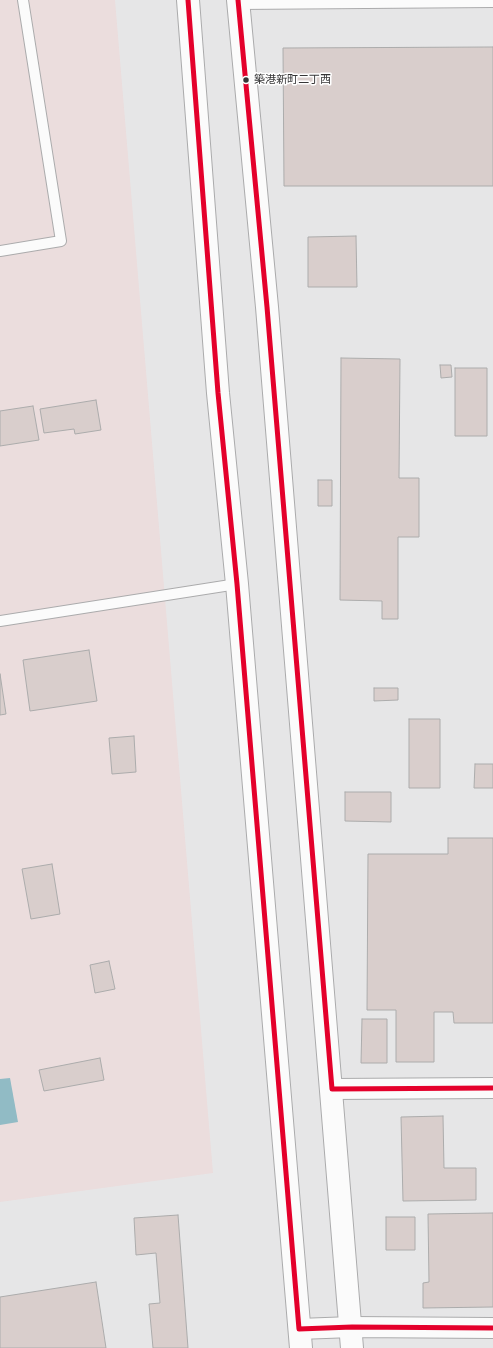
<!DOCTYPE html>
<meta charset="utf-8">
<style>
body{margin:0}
canvas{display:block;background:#e6e6e7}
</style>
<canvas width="493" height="1348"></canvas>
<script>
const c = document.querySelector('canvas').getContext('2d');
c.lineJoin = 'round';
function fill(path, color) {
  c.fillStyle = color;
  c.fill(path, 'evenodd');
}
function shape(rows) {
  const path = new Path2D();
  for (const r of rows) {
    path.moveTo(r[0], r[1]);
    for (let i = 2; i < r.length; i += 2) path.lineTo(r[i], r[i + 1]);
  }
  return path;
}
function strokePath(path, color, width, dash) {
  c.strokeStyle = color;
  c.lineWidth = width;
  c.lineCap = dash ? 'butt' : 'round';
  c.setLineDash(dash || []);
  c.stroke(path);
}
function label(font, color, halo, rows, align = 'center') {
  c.font = font + ' "Golos Text","Noto Sans JP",sans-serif';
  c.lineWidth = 3;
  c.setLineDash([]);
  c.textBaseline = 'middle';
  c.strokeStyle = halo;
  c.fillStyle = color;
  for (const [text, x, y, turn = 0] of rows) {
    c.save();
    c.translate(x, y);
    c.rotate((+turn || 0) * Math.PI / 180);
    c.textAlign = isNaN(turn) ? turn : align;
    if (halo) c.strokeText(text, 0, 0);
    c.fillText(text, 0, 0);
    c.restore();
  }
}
const industrial = shape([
 [0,0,115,0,213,1173,0,1202]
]);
const water = shape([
 [10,1078,18,1122,0,1125,0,1079]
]);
const building = shape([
 [493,47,493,186,284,186,283,48,493,47],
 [356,236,357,287,308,287,308,237,356,236],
 [341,358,400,359,399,478,419,478,419,537,398,537,398,619,382,619,382,601,340,600,341,358],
 [440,365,451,365,452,377,441,378,440,365],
 [455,368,487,368,487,436,455,436,455,368],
 [96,400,101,430,75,434,74,429,44,433,40,409,96,400],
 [33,406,39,440,0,446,0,411,33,406],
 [318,480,332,480,332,506,318,506,318,480],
 [89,650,97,701,30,711,23,660,89,650],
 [0,674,6,714,0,715,0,674],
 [374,688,398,688,398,700,374,701,374,688],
 [409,719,440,719,440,788,409,788,409,719],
 [134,736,136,772,112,774,109,738,134,736],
 [475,764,493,764,493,788,474,788,475,764],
 [345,792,391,792,391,822,345,821,345,792],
 [448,838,493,838,493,1023,454,1023,453,1012,434,1012,434,1062,396,1062,396,1010,367,1010,368,854,448,854,448,838],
 [52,864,60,914,31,919,22,869,52,864],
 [109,961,115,989,95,993,90,965,109,961],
 [362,1019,387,1019,387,1063,361,1063,362,1019],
 [100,1058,104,1080,44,1091,39,1070,100,1058],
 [443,1116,444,1168,476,1168,476,1200,403,1201,401,1117,443,1116],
 [493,1213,493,1307,423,1308,423,1283,429,1282,428,1214,493,1213],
 [178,1215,188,1348,153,1348,149,1304,160,1303,156,1253,136,1255,134,1218,178,1215],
 [386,1217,415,1217,415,1250,386,1250,386,1217],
 [96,1282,106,1348,0,1348,0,1297,96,1282]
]);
const service = shape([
 [238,4,493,2],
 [0,251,61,241,23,0],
 [0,621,237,584]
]);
const minor = shape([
 [332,1089,493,1088],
 [299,1329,352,1327,493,1328]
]);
const tertiary = shape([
 [188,0,218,393,237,584,301,1348],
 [238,0,267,307,352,1348]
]);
const bus1 = shape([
 [188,0,218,393,237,584,299,1329,352,1327,493,1328],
 [238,0,267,307,332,1089,493,1088]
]);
const markers = [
 [246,80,3.5,"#363637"]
];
const busNames = [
 ["築港新町二丁西",254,80]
];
fill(industrial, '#ebdddd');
fill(water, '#91bbc5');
fill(building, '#d9cecc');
strokePath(building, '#acacac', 1);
strokePath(service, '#ababac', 12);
strokePath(minor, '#ababac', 22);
strokePath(tertiary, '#ababac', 24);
strokePath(service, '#fbfbfb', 10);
strokePath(minor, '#fbfbfb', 20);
strokePath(tertiary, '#fbfbfb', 22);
strokePath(bus1, '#e4002b', 5);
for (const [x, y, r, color] of markers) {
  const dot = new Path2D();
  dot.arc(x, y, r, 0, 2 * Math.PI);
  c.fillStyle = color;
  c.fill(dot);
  strokePath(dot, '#fff', 1.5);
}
label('11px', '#363637', '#fff', busNames, 'left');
</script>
